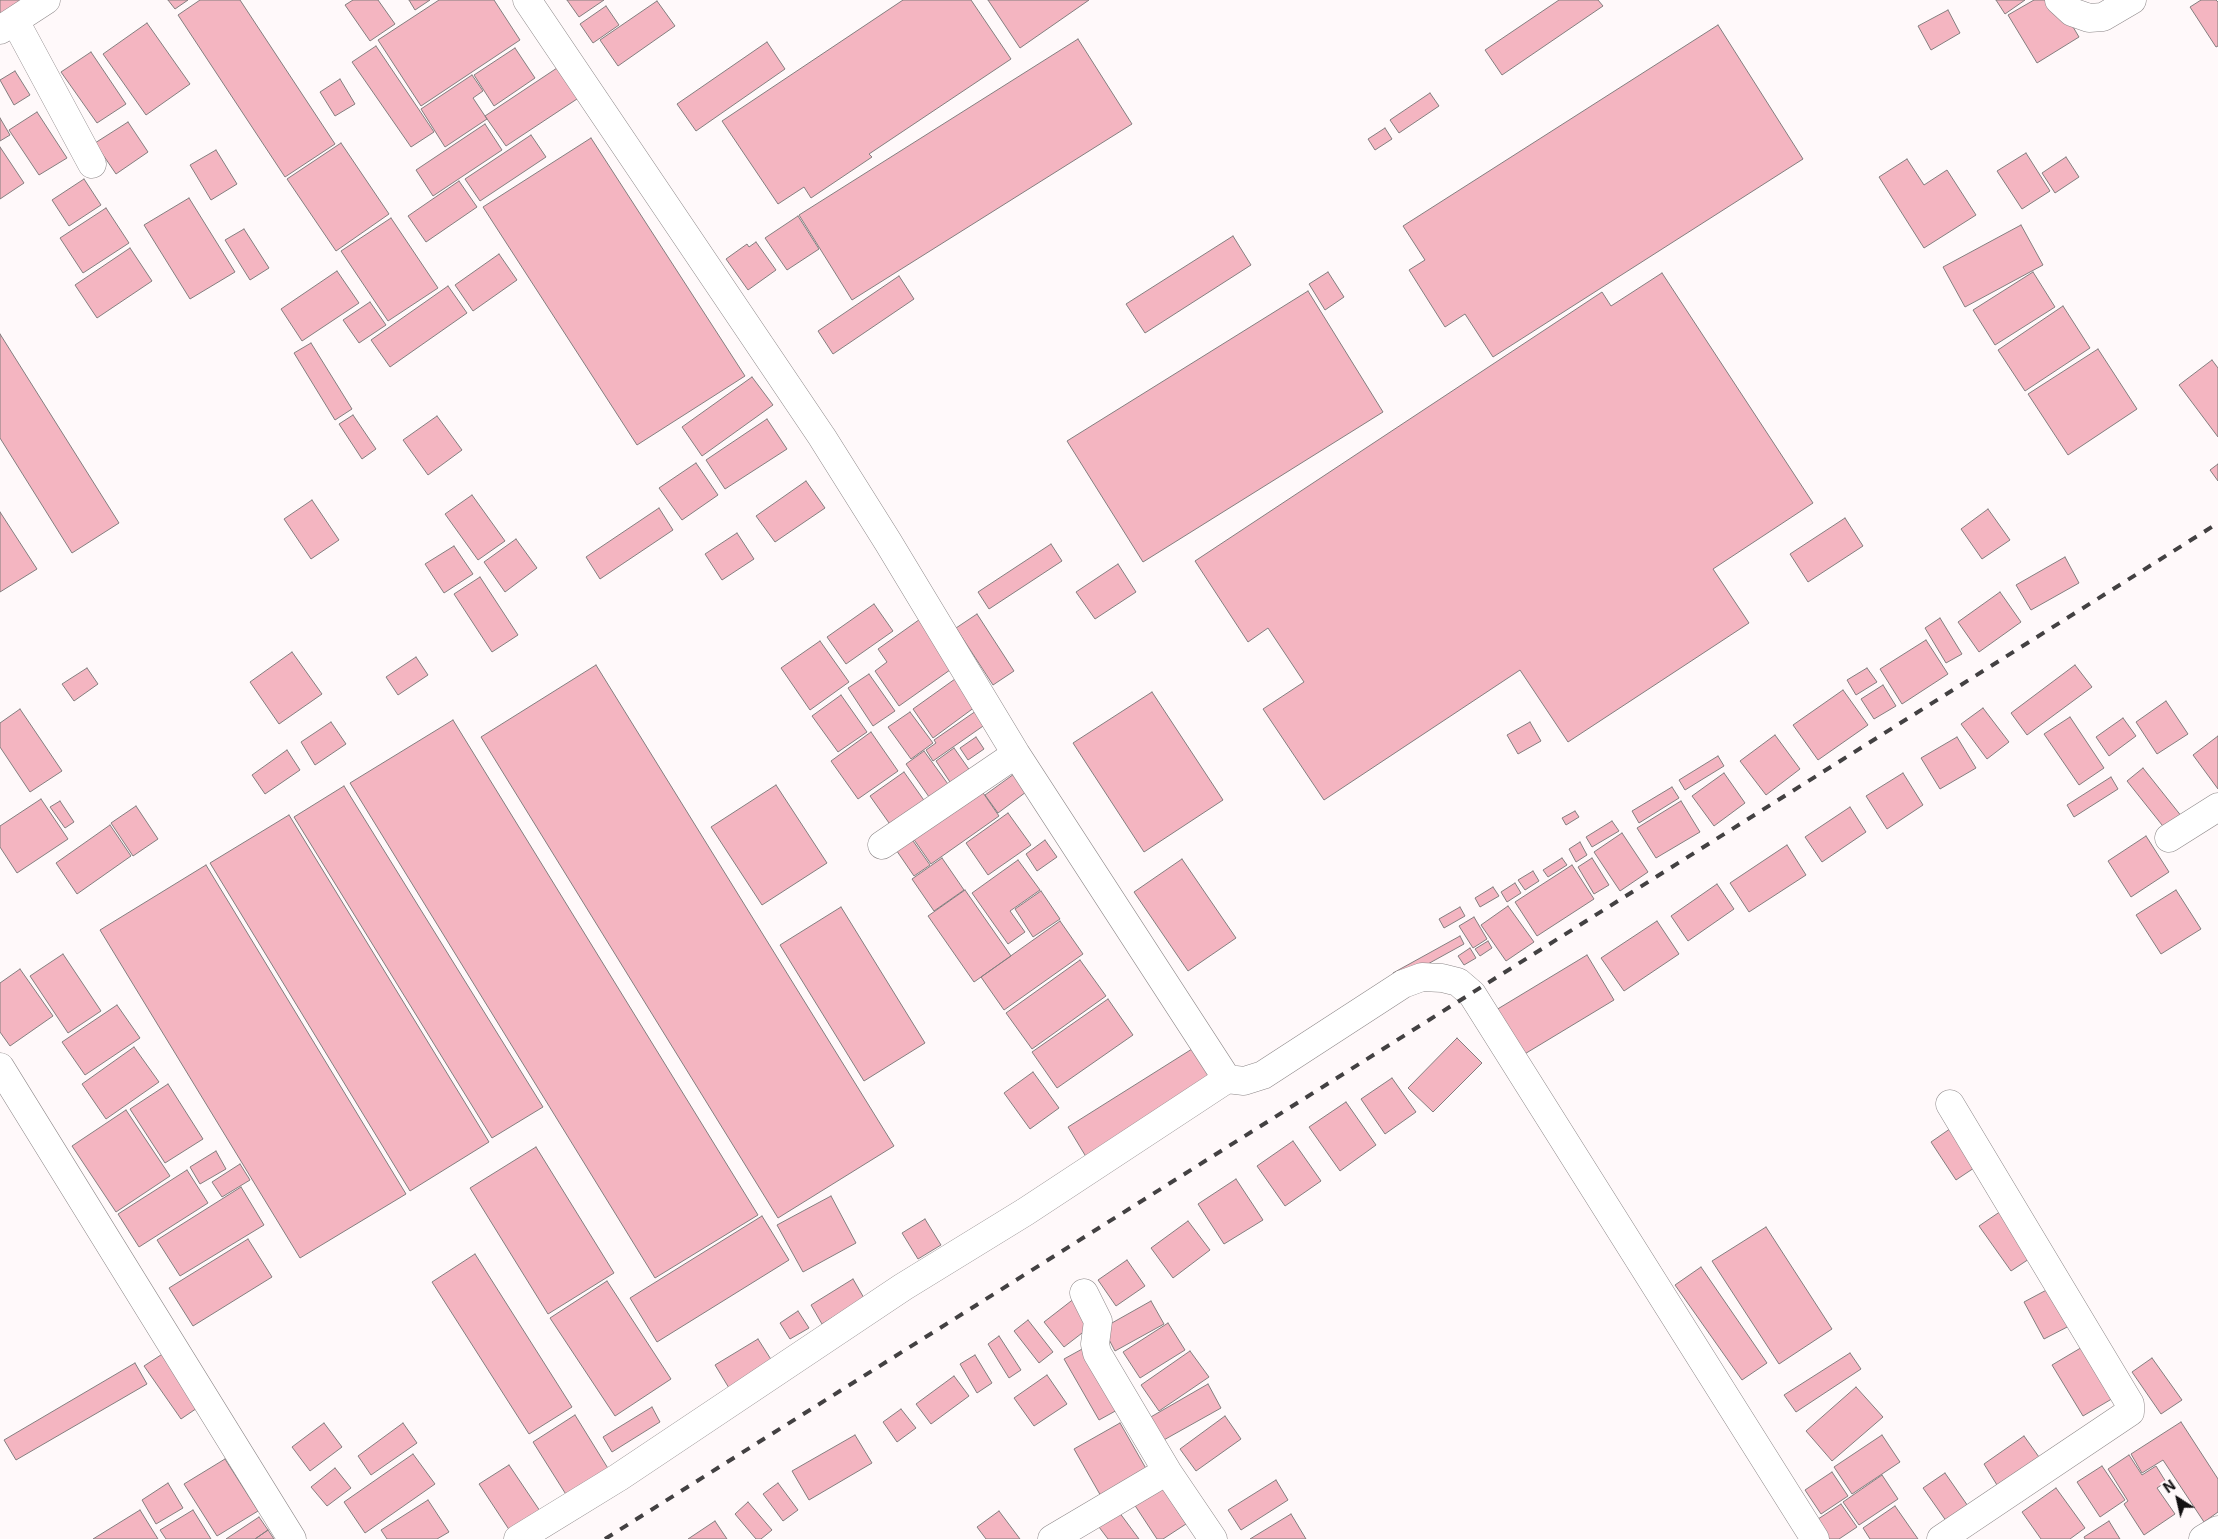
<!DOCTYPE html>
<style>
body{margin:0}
#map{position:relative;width:2218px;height:1539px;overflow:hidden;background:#fff9fa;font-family:Inter,sans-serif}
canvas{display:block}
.north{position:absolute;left:2153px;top:1474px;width:50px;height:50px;-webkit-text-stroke:4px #fff9fa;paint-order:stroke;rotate:325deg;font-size:14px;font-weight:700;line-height:20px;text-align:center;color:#121011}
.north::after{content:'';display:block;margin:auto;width:18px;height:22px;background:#121011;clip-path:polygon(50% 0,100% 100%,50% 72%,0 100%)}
</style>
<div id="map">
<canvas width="2218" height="1539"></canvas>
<div class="north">N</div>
</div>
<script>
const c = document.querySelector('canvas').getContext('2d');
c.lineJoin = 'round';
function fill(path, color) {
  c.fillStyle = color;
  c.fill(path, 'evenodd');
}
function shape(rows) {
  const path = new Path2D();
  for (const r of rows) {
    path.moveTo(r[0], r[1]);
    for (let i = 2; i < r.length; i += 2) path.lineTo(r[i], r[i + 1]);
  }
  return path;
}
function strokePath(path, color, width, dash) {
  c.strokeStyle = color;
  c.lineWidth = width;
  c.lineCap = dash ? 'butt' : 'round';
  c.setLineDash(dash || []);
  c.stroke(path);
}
const building = shape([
 [0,0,29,0,0,18,0,0],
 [168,0,188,0,175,9,168,0],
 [200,0,240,0,335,144,285,177,178,15,200,0],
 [353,0,378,0,395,24,370,41,345,5,353,0],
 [409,0,430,0,415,10,409,0],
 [439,0,494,0,520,40,421,106,378,40,439,0],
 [567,0,604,0,579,17,567,0],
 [903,0,971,0,1011,59,869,154,872,157,811,198,804,187,778,204,722,121,903,0],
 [988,0,1089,0,1020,48,988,0],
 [1559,0,1598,0,1603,6,1502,75,1485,50,1559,0],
 [1996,0,2025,0,2005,14,1996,0],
 [2034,0,2057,0,2079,37,2037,63,2008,15,2034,0],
 [2201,0,2216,0,2218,2,2218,46,2216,47,2190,7,2201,0],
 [657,1,675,26,618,66,600,40,657,1],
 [606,6,619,25,593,43,580,24,606,6],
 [1948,10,1960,33,1931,50,1918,26,1948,10],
 [147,23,190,84,146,115,103,54,147,23],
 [1718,25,1803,159,1493,357,1465,314,1445,327,1409,270,1425,260,1403,226,1718,25],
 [1078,39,1132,124,852,300,799,215,1078,39],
 [767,42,785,69,696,131,677,104,767,42],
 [376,46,434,132,411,147,352,62,376,46],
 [515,48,535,78,494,106,474,75,515,48],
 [91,52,126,104,97,123,61,72,91,52],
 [560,66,580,97,506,146,485,116,560,66],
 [15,71,30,95,14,105,0,80,15,71],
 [472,75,483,91,473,98,487,119,445,147,421,109,472,75],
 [340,79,355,104,335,116,320,92,340,79],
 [1430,93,1439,106,1399,133,1390,120,1430,93],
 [37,112,67,158,39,175,9,130,37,112],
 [0,118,10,135,0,141,0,118],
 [128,122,148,152,116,174,95,143,128,122],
 [485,124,502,150,433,196,416,170,485,124],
 [1385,128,1392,139,1375,150,1368,139,1385,128],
 [531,135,546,157,480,201,465,179,531,135],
 [591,138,745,376,637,445,483,207,591,138],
 [341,143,389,214,336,251,287,179,341,143],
 [0,147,24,183,0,199,0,147],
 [216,150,237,184,211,200,190,165,216,150],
 [2026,153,2050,191,2022,209,1997,171,2026,153],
 [2066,157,2079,177,2055,193,2042,173,2066,157],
 [1907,159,1924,185,1947,170,1976,215,1924,248,1879,177,1907,159],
 [84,179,101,205,69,226,52,200,84,179],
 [459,181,477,207,426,242,408,216,459,181],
 [189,198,235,272,190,299,144,225,189,198],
 [106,208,129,243,83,273,60,238,106,208],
 [798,216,819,249,787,270,765,238,798,216],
 [391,218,438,288,388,321,341,251,391,218],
 [2021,225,2043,265,1965,307,1943,267,2021,225],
 [244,229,269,268,250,280,225,240,244,229],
 [1233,236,1251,265,1145,333,1126,304,1233,236],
 [756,242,776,270,748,290,726,259,747,244,749,247,756,242],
 [130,248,152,281,97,318,75,285,130,248],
 [499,254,517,280,473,311,455,285,499,254],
 [337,271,359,303,302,341,281,309,337,271],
 [1328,272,1344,297,1325,310,1309,284,1328,272],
 [2033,272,2055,307,1995,345,1973,310,2033,272],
 [1662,273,1813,503,1713,569,1749,623,1568,742,1520,670,1324,800,1263,709,1304,682,1268,628,1248,642,1195,561,1602,292,1611,306,1662,273],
 [899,276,914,299,833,354,818,331,899,276],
 [448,286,467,313,390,367,371,340,448,286],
 [1308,291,1383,412,1143,562,1067,441,1308,291],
 [370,302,386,325,359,343,343,320,370,302],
 [2063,306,2090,348,2025,391,1998,350,2063,306],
 [0,334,119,523,72,553,0,438,0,334],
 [311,343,352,409,335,420,294,353,311,343],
 [2098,349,2137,409,2068,455,2028,394,2098,349],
 [2212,360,2218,368,2218,437,2179,385,2212,360],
 [752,377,773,405,702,456,682,427,752,377],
 [353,415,376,449,362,459,339,424,353,415],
 [437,416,462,450,428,475,403,440,437,416],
 [767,419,787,449,725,489,706,460,767,419],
 [696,463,718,495,682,520,659,488,696,463],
 [2218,464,2218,481,2210,470,2218,464],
 [806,481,825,508,775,542,756,516,806,481],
 [472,495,505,541,478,560,445,514,472,495],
 [312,500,339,540,311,559,284,519,312,500],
 [659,508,673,530,600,579,586,557,659,508],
 [1988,509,2010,540,1982,559,1961,529,1988,509],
 [0,512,37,569,0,592,0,512],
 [1845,518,1863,546,1808,582,1790,554,1845,518],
 [737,533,754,559,722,580,705,554,737,533],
 [516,539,537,568,505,592,484,562,516,539],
 [1051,544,1062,561,989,609,978,592,1051,544],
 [454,546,473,574,444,593,425,564,454,546],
 [2065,557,2079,583,2031,610,2016,585,2065,557],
 [1118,564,1136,592,1095,619,1076,592,1118,564],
 [480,577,518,635,492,652,454,594,480,577],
 [2000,592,2021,622,1979,652,1958,622,2000,592],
 [874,604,893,631,846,664,827,637,874,604],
 [977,614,1014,671,993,685,956,628,977,614],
 [923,617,957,665,899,706,875,671,887,662,878,649,923,617],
 [1940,618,1962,654,1946,663,1925,628,1940,618],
 [1926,640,1948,674,1902,704,1880,669,1926,640],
 [820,641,849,682,810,710,781,668,820,641],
 [292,652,322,694,279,724,250,682,292,652],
 [416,657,428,675,398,695,386,677,416,657],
 [596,665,894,1146,778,1218,481,737,596,665],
 [2075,665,2092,687,2027,735,2011,713,2075,665],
 [87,668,98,684,74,701,62,684,87,668],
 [1867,668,1877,682,1856,695,1847,680,1867,668],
 [869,674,895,711,873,726,848,688,869,674],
 [955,679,975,707,933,738,913,709,955,679],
 [1883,685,1896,706,1874,719,1861,699,1883,685],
 [1843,690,1868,725,1818,760,1793,725,1843,690],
 [1152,692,1223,800,1144,852,1073,743,1152,692],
 [841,695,867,732,838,752,812,716,841,695],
 [2166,701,2188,734,2157,754,2136,722,2166,701],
 [1983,708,2009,742,1987,759,1961,724,1983,708],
 [20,709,62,771,30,792,0,747,0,723,20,709],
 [976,711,986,724,933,761,926,750,936,743,934,740,976,711],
 [910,712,933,743,911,759,888,727,910,712],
 [2070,717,2104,768,2079,785,2044,734,2070,717],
 [2123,718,2136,736,2109,756,2096,737,2123,718],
 [453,720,758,1215,655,1278,350,783,453,720],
 [331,722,346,744,315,765,301,742,331,722],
 [1530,722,1541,741,1518,754,1507,735,1530,722],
 [871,732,898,771,858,799,831,761,871,732],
 [1775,735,1800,769,1766,795,1740,761,1775,735],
 [2218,736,2218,789,2193,755,2218,736],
 [976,737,984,749,968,760,960,748,976,737],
 [1957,737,1976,768,1940,789,1921,758,1957,737],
 [954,748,973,775,954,788,936,761,954,748],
 [287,750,300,770,265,794,252,775,287,750],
 [924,751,953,791,934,804,906,764,924,751],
 [1718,756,1724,766,1685,790,1679,780,1718,756],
 [2143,768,2186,822,2170,835,2127,781,2143,768],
 [904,772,928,806,894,830,870,796,904,772],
 [1724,773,1745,803,1714,826,1692,796,1724,773],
 [1903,773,1923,805,1887,829,1866,796,1903,773],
 [1014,774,1026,792,998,813,985,795,1014,774],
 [2111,777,2118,789,2074,817,2067,805,2111,777],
 [977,784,999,816,931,864,908,831,977,784],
 [776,785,827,863,762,905,711,827,776,785],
 [344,786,543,1107,492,1138,294,817,344,786],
 [1672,787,1679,798,1639,823,1632,811,1672,787],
 [41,799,68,839,17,873,0,847,0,826,41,799],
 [60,801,74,822,65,828,50,807,60,801],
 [1681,801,1700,832,1656,858,1637,828,1681,801],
 [136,806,158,839,133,856,111,823,136,806],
 [1850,807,1866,832,1822,862,1805,837,1850,807],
 [1575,811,1579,817,1566,825,1562,818,1575,811],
 [1008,813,1031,845,988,875,966,843,1008,813],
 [289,815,489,1142,410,1191,210,863,289,815],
 [1612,821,1619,831,1592,847,1586,837,1612,821],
 [110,825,131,856,77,894,56,863,110,825],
 [906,831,930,865,914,876,890,841,906,831],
 [1622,833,1648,872,1620,891,1594,852,1622,833],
 [2146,836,2169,872,2131,897,2108,861,2146,836],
 [1045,840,1057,857,1037,871,1026,854,1045,840],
 [1580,842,1587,855,1576,862,1569,849,1580,842],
 [1787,845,1806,875,1749,912,1730,883,1787,845],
 [942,858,964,890,934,911,912,879,942,858],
 [1562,858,1567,865,1548,877,1543,870,1562,858],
 [1592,858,1609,885,1594,894,1578,867,1592,858],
 [1182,859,1236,938,1188,971,1134,892,1182,859],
 [1018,860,1040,890,1010,911,1025,932,1008,944,972,893,1018,860],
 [206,865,406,1194,300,1258,100,930,206,865],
 [1572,865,1594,899,1537,936,1515,902,1572,865],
 [1533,871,1539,881,1525,890,1518,880,1533,871],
 [1515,883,1521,893,1507,902,1501,892,1515,883],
 [1717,884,1734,909,1688,941,1671,916,1717,884],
 [1493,887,1499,896,1480,907,1475,898,1493,887],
 [965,890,1011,956,974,982,928,916,965,890],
 [2176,890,2201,929,2161,954,2136,915,2176,890],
 [1041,891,1060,919,1033,937,1015,909,1041,891],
 [1508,906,1534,942,1506,961,1481,925,1508,906],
 [841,907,925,1043,864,1081,780,945,841,907],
 [1460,907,1465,916,1444,928,1439,919,1460,907],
 [1474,917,1487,939,1473,948,1459,926,1474,917],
 [1060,921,1083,954,1004,1010,981,977,1060,921],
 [1657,921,1679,954,1624,991,1601,958,1657,921],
 [1460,936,1464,944,1397,981,1393,973,1460,936],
 [1488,941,1492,948,1480,956,1475,949,1488,941],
 [1470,948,1476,958,1464,965,1458,956,1470,948],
 [63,954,101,1011,68,1033,30,976,63,954],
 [1587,955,1614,1000,1523,1055,1496,1010,1587,955],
 [1080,960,1106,996,1032,1049,1006,1013,1080,960],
 [20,969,53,1016,10,1046,0,1032,0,983,20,969],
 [1108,999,1133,1035,1057,1088,1032,1052,1108,999],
 [117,1005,140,1038,85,1075,62,1042,117,1005],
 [1457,1038,1482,1063,1433,1112,1408,1088,1457,1038],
 [134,1047,159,1082,106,1119,82,1084,134,1047],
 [1192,1049,1213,1081,1088,1160,1068,1127,1192,1049],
 [1033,1072,1059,1108,1030,1129,1004,1093,1033,1072],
 [1392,1078,1416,1112,1385,1134,1361,1099,1392,1078],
 [168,1084,203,1139,165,1163,130,1109,168,1084],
 [1346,1102,1376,1145,1340,1171,1309,1127,1346,1102],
 [126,1110,170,1176,116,1212,72,1146,126,1110],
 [1957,1124,1983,1162,1956,1180,1931,1142,1957,1124],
 [1293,1141,1321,1181,1285,1206,1257,1166,1293,1141],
 [536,1147,614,1273,548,1314,470,1188,536,1147],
 [216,1151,226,1169,200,1184,190,1167,216,1151],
 [240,1164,250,1180,222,1197,212,1182,240,1164],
 [187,1170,208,1203,139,1247,118,1214,187,1170],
 [1236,1179,1263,1220,1224,1244,1198,1204,1236,1179],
 [241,1187,264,1225,180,1276,157,1240,241,1187],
 [831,1196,856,1243,803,1272,777,1225,831,1196],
 [2007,1207,2038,1253,2011,1271,1979,1226,2007,1207],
 [762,1216,789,1260,657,1342,630,1298,762,1216],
 [925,1219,941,1245,918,1259,902,1233,925,1219],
 [1188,1221,1210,1250,1173,1278,1151,1248,1188,1221],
 [1766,1227,1832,1329,1779,1364,1712,1261,1766,1227],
 [248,1239,272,1277,193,1326,169,1288,248,1239],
 [475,1254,572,1407,529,1434,432,1282,475,1254],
 [1127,1260,1145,1286,1116,1306,1098,1280,1127,1260],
 [1701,1267,1767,1363,1742,1380,1675,1285,1701,1267],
 [853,1279,864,1298,822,1324,811,1305,853,1279],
 [607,1281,671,1379,615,1416,550,1318,607,1281],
 [2054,1286,2073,1324,2044,1339,2024,1302,2054,1286],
 [1075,1298,1095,1323,1064,1347,1044,1322,1075,1298],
 [1151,1301,1164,1324,1115,1351,1103,1328,1151,1301],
 [798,1311,809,1328,790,1339,780,1323,798,1311],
 [1028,1320,1053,1352,1039,1363,1014,1331,1028,1320],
 [1168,1323,1185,1350,1140,1378,1123,1352,1168,1323],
 [999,1336,1021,1370,1009,1378,988,1344,999,1336],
 [758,1339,772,1361,729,1388,715,1365,758,1339],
 [2084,1346,2115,1397,2083,1416,2052,1365,2084,1346],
 [1084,1348,1119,1409,1099,1420,1064,1359,1084,1348],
 [167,1351,203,1404,181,1419,144,1366,167,1351],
 [1190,1351,1209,1377,1159,1411,1141,1385,1190,1351],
 [1850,1353,1861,1369,1796,1412,1784,1395,1850,1353],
 [975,1355,992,1383,977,1393,960,1364,975,1355],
 [2152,1358,2182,1400,2161,1414,2132,1372,2152,1358],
 [135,1363,147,1384,16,1460,4,1440,135,1363],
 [1047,1375,1067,1404,1034,1426,1014,1398,1047,1375],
 [954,1376,969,1396,931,1424,916,1404,954,1376],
 [1208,1384,1221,1408,1162,1441,1149,1418,1208,1384],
 [1856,1387,1883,1417,1832,1461,1806,1431,1856,1387],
 [652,1407,660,1422,612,1452,603,1437,652,1407],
 [901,1409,916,1428,897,1442,883,1422,901,1409],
 [575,1415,609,1470,567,1496,533,1442,575,1415],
 [1225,1416,1241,1439,1196,1471,1180,1449,1225,1416],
 [2181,1422,2218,1479,2218,1512,2204,1522,2163,1460,2142,1473,2131,1454,2181,1422],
 [324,1423,342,1447,310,1471,292,1447,324,1423],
 [403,1423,417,1443,371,1475,358,1456,403,1423],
 [1120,1423,1148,1472,1102,1498,1074,1449,1120,1423],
 [855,1435,872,1463,809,1500,792,1471,855,1435],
 [1882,1435,1900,1462,1852,1494,1834,1467,1882,1435],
 [2024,1436,2039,1457,1997,1485,1984,1464,2024,1436],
 [413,1454,435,1484,365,1533,344,1502,413,1454],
 [2129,1455,2142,1475,2156,1466,2166,1482,2157,1488,2175,1514,2144,1535,2124,1504,2128,1501,2108,1469,2129,1455],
 [225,1459,258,1511,217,1536,184,1484,225,1459],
 [509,1465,540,1511,510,1531,479,1484,509,1465],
 [2102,1466,2125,1500,2100,1517,2077,1482,2102,1466],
 [335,1468,351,1488,327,1506,311,1487,335,1468],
 [1832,1472,1848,1496,1821,1514,1805,1490,1832,1472],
 [1945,1473,1970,1509,1949,1525,1923,1488,1945,1473],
 [1882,1475,1898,1499,1859,1525,1843,1502,1882,1475],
 [1276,1480,1288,1500,1241,1530,1228,1510,1276,1480],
 [168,1483,183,1508,156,1524,142,1500,168,1483],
 [778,1483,798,1510,783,1521,763,1494,778,1483],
 [1161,1486,1186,1524,1163,1539,1157,1539,1134,1504,1161,1486],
 [2056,1488,2085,1528,2070,1539,2041,1539,2022,1512,2056,1488],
 [428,1500,449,1532,437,1539,387,1539,381,1530,428,1500],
 [748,1502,772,1530,761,1539,756,1539,735,1514,748,1502],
 [1841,1504,1857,1527,1839,1539,1822,1539,1812,1523,1841,1504],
 [1895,1506,1918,1539,1870,1539,1863,1528,1895,1506],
 [140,1510,158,1539,93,1539,140,1510],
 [193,1510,211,1539,166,1539,160,1530,193,1510],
 [999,1511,1020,1539,986,1539,977,1527,999,1511],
 [1119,1512,1139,1539,1108,1539,1099,1527,1119,1512],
 [1291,1514,1306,1539,1250,1539,1291,1514],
 [259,1517,268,1530,255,1539,226,1539,259,1517],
 [715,1521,727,1539,688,1539,715,1521],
 [2109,1521,2120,1539,2085,1539,2084,1537,2109,1521],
 [268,1530,274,1539,255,1539,268,1530]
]);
const minor = shape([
 [527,0,822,437,888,542,1016,754,1227,1079,1244,1081,1263,1075,1403,984,1422,977,1442,978,1458,982,1472,994,1815,1539],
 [2059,0,2072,12,2089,18,2103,17,2132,0],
 [15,21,92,164],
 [0,30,46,0],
 [2169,838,2218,807],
 [882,845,1016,754],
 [0,1067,292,1539],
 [1084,1293,1098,1321,1095,1344,1097,1353,1167,1471,1213,1539],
 [518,1539,619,1477,903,1287,1025,1212,1227,1079],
 [1052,1539,1167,1471],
 [1941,1539,2130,1412,2130,1404,1950,1104],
 [2203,1539,2218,1530]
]);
const rail = shape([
 [605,1539,2218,523]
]);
fill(building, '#f4b5c1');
strokePath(building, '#847e7f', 1);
strokePath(minor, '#8d8889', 29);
strokePath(minor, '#fff', 28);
strokePath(rail, '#434142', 4, [9, 9]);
</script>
